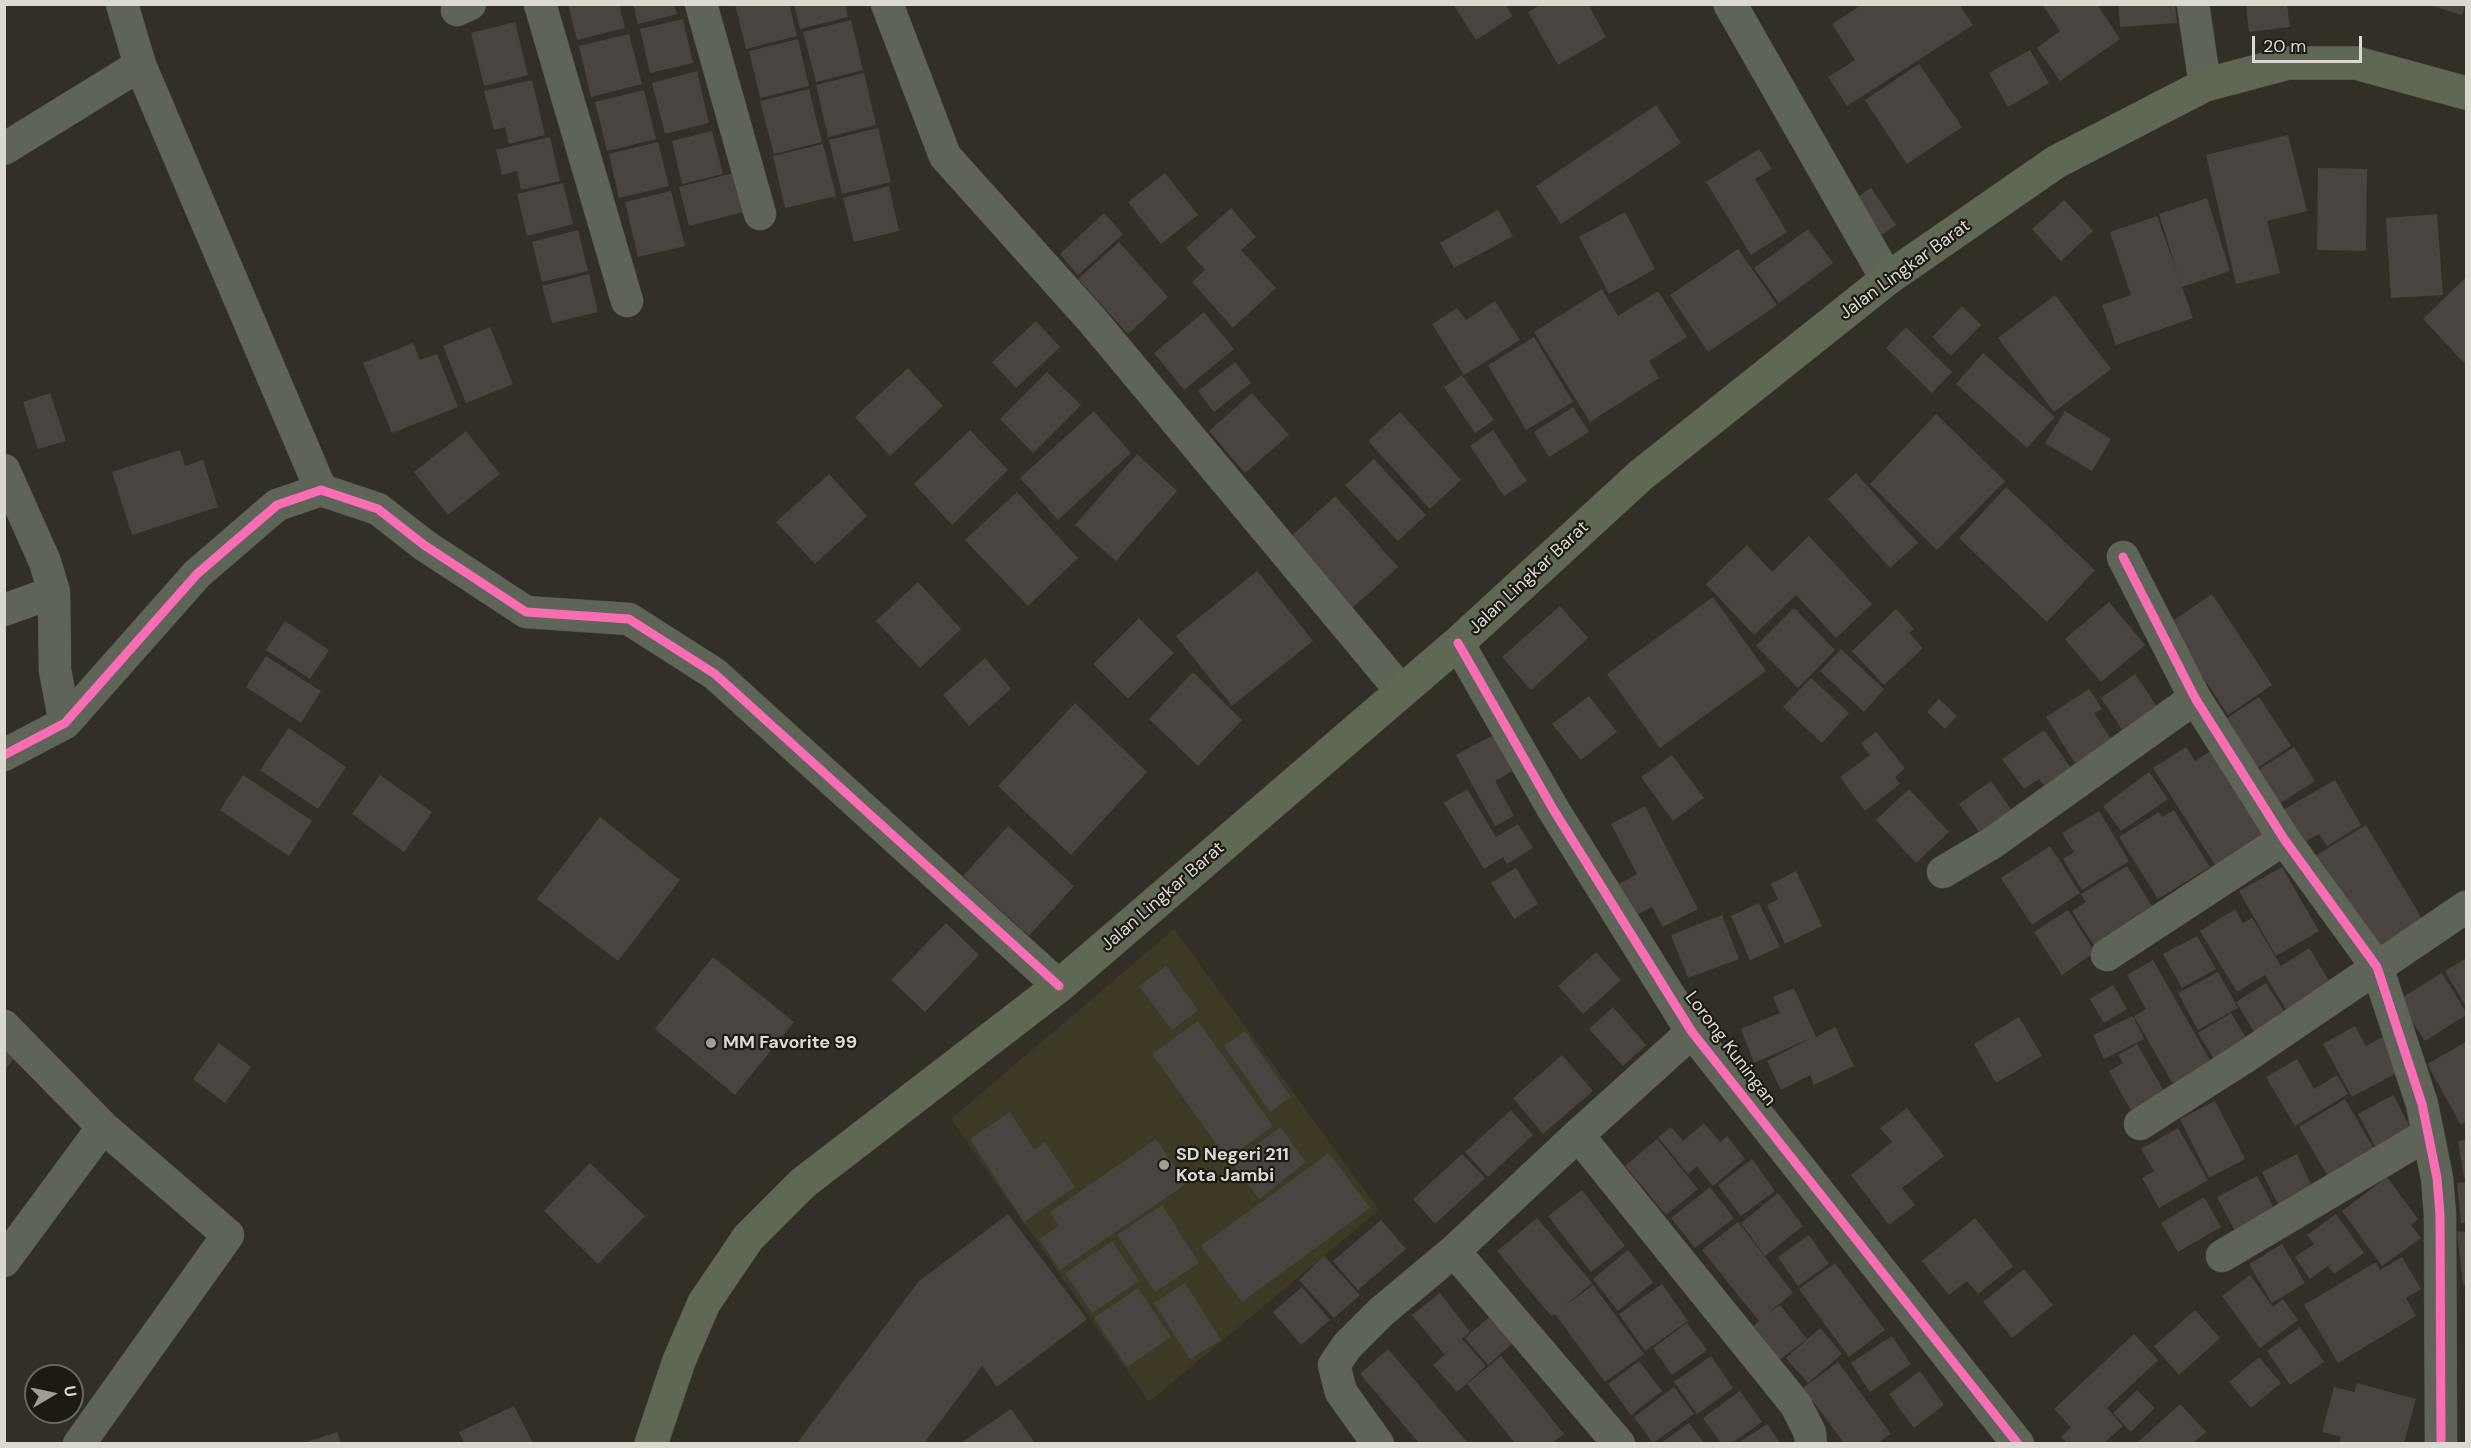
<!DOCTYPE html>
<style>
body{margin:0}
#map{position:relative;width:2471px;height:1448px;overflow:hidden;background:#322f27;font-family:"DM Sans",sans-serif}
canvas{display:block}
.frame{position:absolute;inset:0;border:6px solid #dbd9d0;pointer-events:none}
.north{position:absolute;left:24px;top:1364px;width:60px;height:60px;box-sizing:border-box;background:#1c1a13;border:2px solid #68665f;border-radius:50%;rotate:81deg;font-size:16px;font-weight:700;line-height:24px;text-align:center;color:#dbd9d0}
.north::after{content:'';display:block;margin:auto;width:21px;height:27px;background:#a09e95;clip-path:polygon(50% 0,100% 100%,50% 72%,0 100%)}
.scale{position:absolute;left:2252px;top:36px;width:110px;height:27px;box-sizing:border-box;border:3px solid #dbd9d0;border-top:0;padding-left:8px;font-size:18px;line-height:21px;white-space:nowrap;color:#dbd9d0;-webkit-text-stroke:4px #1c1a13;paint-order:stroke}
</style>
<div id="map">
<canvas width="2471" height="1448"></canvas>
<div class="frame"></div>
<div class="north">U</div>
<div class="scale">20 m</div>
</div>
<script>
const c = document.querySelector('canvas').getContext('2d');
c.lineJoin = 'round';
function fill(path, color) {
  c.fillStyle = color;
  c.fill(path, 'evenodd');
}
function shape(rows) {
  const path = new Path2D();
  for (const r of rows) {
    path.moveTo(r[0], r[1]);
    for (let i = 2; i < r.length; i += 2) path.lineTo(r[i], r[i + 1]);
  }
  return path;
}
function strokePath(path, color, width, dash) {
  c.strokeStyle = color;
  c.lineWidth = width;
  c.lineCap = dash ? 'butt' : 'round';
  c.setLineDash(dash || []);
  c.stroke(path);
}
function label(font, color, halo, rows, align = 'center') {
  c.font = font + ' "DM Sans",sans-serif';
  c.lineWidth = 4.5;
  c.setLineDash([]);
  c.textBaseline = 'middle';
  c.strokeStyle = halo;
  c.fillStyle = color;
  for (const [text, x, y, turn = 0] of rows) {
    c.save();
    c.translate(x, y);
    c.rotate((+turn || 0) * Math.PI / 180);
    c.textAlign = isNaN(turn) ? turn : align;
    if (halo) c.strokeText(text, 0, 0);
    c.fillText(text, 0, 0);
    c.restore();
  }
}
const built = shape([
 [1174,929,1379,1210,1149,1402,951,1119]
]);
const building = shape([
 [568,4,619,4,625,28,577,40],
 [633,4,674,4,677,14,638,24],
 [735,4,789,4,797,36,746,49],
 [794,4,845,4,848,17,800,29],
 [1453,4,1505,4,1513,16,1476,40],
 [1541,4,1588,4,1606,37,1558,65,1528,12],
 [1863,4,1959,4,1973,25,1847,106,1828,77,1855,60,1832,24],
 [2042,4,2097,4,2120,39,2060,81,2037,48,2060,31],
 [2118,4,2175,4,2177,23,2120,27],
 [2433,4,2465,4,2462,15,2433,6],
 [2246,5,2287,5,2290,27,2249,32],
 [683,19,693,63,650,73,640,29],
 [851,20,863,70,816,82,803,32],
 [515,22,528,75,484,86,471,33],
 [629,34,642,84,591,97,579,46],
 [798,39,809,86,760,98,749,51],
 [2030,50,2049,83,2008,107,1989,73],
 [1919,64,1962,127,1907,164,1865,100],
 [697,71,709,123,665,134,652,83],
 [864,73,876,125,828,137,816,85],
 [532,80,545,135,509,144,505,127,494,130,484,91],
 [809,89,822,142,774,154,760,101],
 [644,90,656,139,607,151,595,102],
 [1656,105,1681,143,1561,224,1536,186],
 [878,128,891,182,842,194,829,140],
 [712,131,723,174,682,184,672,141],
 [2288,135,2307,211,2267,221,2280,273,2236,284,2206,155],
 [550,137,560,181,521,190,517,171,502,175,496,150],
 [658,142,669,186,619,198,609,154],
 [823,144,836,196,785,208,773,156],
 [1759,149,1772,169,1755,179,1787,232,1751,255,1706,182],
 [2318,168,2367,169,2366,251,2317,250],
 [741,171,751,210,689,226,679,187],
 [1165,173,1198,215,1161,244,1128,202],
 [563,183,573,224,527,236,517,194],
 [889,186,899,231,854,242,843,198],
 [1871,188,1896,225,1872,241,1847,204],
 [671,191,685,246,638,257,625,202],
 [2207,198,2230,271,2182,287,2193,318,2116,345,2102,305,2131,295,2110,232,2157,216,2178,275,2159,214],
 [2064,200,2093,231,2061,261,2032,229],
 [1231,208,1256,237,1241,250,1276,288,1233,328,1192,282,1205,270,1186,248],
 [1498,210,1513,236,1454,268,1440,243],
 [1625,212,1655,269,1609,294,1579,237],
 [1104,213,1123,234,1078,275,1060,254],
 [2437,214,2443,295,2391,298,2386,218],
 [1808,229,1833,263,1779,303,1754,268],
 [578,230,588,271,542,282,532,242],
 [1119,242,1168,297,1128,334,1078,279],
 [1738,249,1777,305,1708,352,1670,295],
 [589,274,598,312,552,323,542,286],
 [2466,277,2466,361,2464,363,2423,319],
 [1602,289,1618,316,1658,291,1687,337,1649,361,1659,378,1590,422,1534,332],
 [2055,295,2111,369,2054,412,1998,338],
 [1495,301,1520,340,1464,375,1432,324,1457,308,1466,320],
 [1962,306,1981,325,1951,356,1932,337],
 [1204,312,1234,349,1184,390,1154,353],
 [1036,321,1060,347,1016,388,992,362],
 [490,327,513,384,466,403,443,346],
 [1906,327,1952,372,1932,393,1886,348],
 [1534,337,1573,402,1526,430,1488,365],
 [413,343,420,360,437,354,458,407,392,433,363,363],
 [1983,353,2055,417,2027,448,1956,384],
 [1235,362,1251,383,1214,412,1198,391],
 [908,368,943,406,890,456,855,417],
 [1047,372,1081,405,1033,453,1000,419],
 [1462,375,1494,420,1475,433,1444,387],
 [50,393,66,441,38,449,23,402],
 [1252,393,1289,435,1245,473,1209,431],
 [1573,407,1589,432,1549,457,1534,432],
 [1094,411,1131,453,1058,520,1020,478],
 [2065,411,2111,439,2092,471,2045,443],
 [1400,412,1461,480,1430,509,1368,441],
 [1936,414,2005,481,1937,550,1870,484],
 [970,430,1008,470,952,525,914,484],
 [1493,430,1527,481,1504,496,1470,446],
 [466,431,500,474,448,515,414,472],
 [180,450,185,466,203,460,218,507,132,535,112,472],
 [1137,454,1177,491,1116,561,1075,525],
 [1374,459,1426,515,1398,541,1345,485],
 [1856,473,1918,543,1890,568,1828,499],
 [829,474,867,516,815,564,776,522],
 [2006,487,2095,570,2047,622,1959,538],
 [1017,492,1078,558,1028,606,965,540],
 [1335,496,1398,567,1348,612,1285,542],
 [1809,536,1872,604,1836,638,1796,595,1754,635,1706,584,1747,545,1772,572],
 [1257,571,1313,641,1232,706,1176,636],
 [918,582,961,629,920,668,876,621],
 [2212,594,2272,685,2228,715,2168,624],
 [1713,597,1766,671,1660,748,1607,674],
 [2109,602,2145,645,2101,682,2065,639],
 [1560,606,1588,638,1531,690,1502,657],
 [1794,608,1835,650,1798,688,1756,646],
 [1896,609,1914,629,1909,633,1923,648,1884,685,1852,651],
 [1139,618,1174,653,1128,699,1093,664],
 [285,621,329,650,310,679,266,650],
 [1841,649,1884,689,1864,712,1820,671],
 [266,656,321,691,301,723,246,687],
 [985,658,1011,689,969,726,943,695],
 [1193,672,1242,720,1198,766,1149,719],
 [2135,674,2160,711,2125,734,2101,698],
 [1811,678,1849,713,1822,743,1783,707],
 [2089,689,2102,709,2094,713,2114,744,2078,768,2046,717],
 [1589,696,1617,732,1581,760,1552,724],
 [2259,697,2291,746,2257,768,2226,719],
 [1939,699,1957,716,1945,729,1927,712],
 [1075,703,1147,772,1071,855,998,786],
 [289,728,346,767,318,809,260,770],
 [2044,730,2074,772,2048,791,2039,779,2024,789,2002,759],
 [1876,732,1905,768,1895,777,1900,784,1865,811,1840,777,1870,755,1861,743],
 [1493,735,1512,771,1495,781,1514,816,1495,826,1456,755],
 [2186,747,2195,761,2212,750,2267,836,2217,868,2153,768],
 [2294,747,2315,781,2276,806,2255,772],
 [1672,755,1704,798,1673,821,1641,777],
 [2149,772,2168,799,2121,831,2103,806],
 [243,775,312,821,289,856,220,810],
 [380,775,432,812,404,852,352,814],
 [2335,780,2361,825,2327,846,2319,834,2301,844,2281,811],
 [1991,781,2015,815,1984,839,1959,804],
 [1467,789,1496,837,1518,824,1533,848,1507,864,1503,857,1484,869,1444,803],
 [1909,789,1949,832,1916,863,1876,820],
 [1645,806,1698,909,1663,927,1652,907,1632,917,1616,886,1637,874,1611,824],
 [2174,810,2210,867,2158,899,2119,837,2159,812,2162,817],
 [2099,811,2129,861,2082,890,2063,859,2074,852,2062,833],
 [600,817,680,880,618,961,537,899],
 [2366,825,2427,927,2374,958,2315,856],
 [1008,826,1074,886,1029,936,963,876],
 [2050,846,2080,893,2032,925,2001,878],
 [2127,866,2157,914,2098,952,2072,911,2086,902,2081,894],
 [2282,867,2319,931,2276,956,2239,891],
 [1516,868,1538,904,1514,919,1491,883],
 [1796,871,1822,926,1785,944,1767,905,1778,899,1771,884],
 [1759,903,1780,947,1750,960,1731,916],
 [2235,909,2243,923,2252,918,2281,966,2309,948,2334,989,2290,1016,2265,975,2237,992,2200,931],
 [2068,910,2095,952,2062,975,2034,932],
 [1722,915,1739,959,1688,978,1671,935],
 [946,923,979,955,925,1012,891,980],
 [2197,936,2216,969,2182,988,2163,954],
 [1596,952,1621,980,1583,1014,1558,986],
 [713,957,794,1022,735,1095,655,1029],
 [2466,958,2466,1007,2445,971],
 [2153,960,2211,1062,2173,1084,2134,1016,2146,1009,2127,975],
 [1166,966,1198,1010,1172,1030,1139,986],
 [2218,972,2238,1008,2198,1030,2178,993],
 [2442,973,2466,1012,2466,1015,2425,1041,2398,1000],
 [2266,983,2287,1016,2256,1035,2236,1002],
 [2113,985,2127,1009,2104,1023,2090,999],
 [1794,988,1816,1037,1835,1027,1854,1066,1814,1085,1810,1075,1781,1090,1767,1061,1813,1037,1754,1063,1741,1029,1780,1013,1773,997],
 [1613,1007,1646,1045,1623,1066,1589,1029],
 [2231,1013,2247,1039,2214,1059,2198,1033],
 [2133,1016,2144,1039,2104,1059,2093,1035],
 [2019,1017,2042,1056,1996,1083,1974,1044],
 [1198,1021,1273,1126,1227,1159,1152,1054],
 [4,1024,27,1042,4,1071],
 [2355,1026,2366,1046,2383,1037,2402,1070,2352,1097,2323,1044],
 [1245,1031,1291,1097,1270,1112,1224,1046],
 [2466,1042,2466,1122,2461,1125,2427,1064],
 [219,1043,251,1067,225,1103,193,1079],
 [2137,1044,2168,1098,2134,1116,2109,1071,2123,1063,2118,1055],
 [1562,1055,1593,1091,1543,1134,1513,1098],
 [2297,1059,2314,1089,2337,1075,2348,1094,2295,1126,2266,1077],
 [2393,1095,2412,1131,2377,1150,2358,1114],
 [2345,1099,2375,1151,2329,1178,2299,1127],
 [2215,1101,2245,1159,2209,1178,2180,1119],
 [1907,1108,1944,1156,1902,1188,1915,1205,1889,1225,1851,1175,1892,1142,1880,1128],
 [1511,1110,1533,1135,1488,1177,1465,1152],
 [1010,1112,1034,1150,1045,1142,1075,1187,1024,1222,970,1139],
 [1704,1123,1720,1142,1727,1136,1745,1159,1713,1186,1697,1166,1688,1174,1658,1137,1671,1127,1683,1141],
 [1280,1127,1306,1162,1259,1199,1232,1163],
 [2178,1128,2208,1180,2159,1208,2142,1178,2154,1171,2141,1149],
 [1156,1139,1186,1184,1060,1270,1039,1239,1059,1226,1050,1212],
 [1657,1139,1698,1189,1666,1215,1625,1166],
 [2466,1140,2466,1177,2464,1178,2458,1141],
 [1329,1153,1370,1208,1242,1302,1201,1246],
 [1462,1154,1485,1178,1435,1224,1413,1199],
 [2297,1154,2314,1191,2280,1208,2262,1172],
 [1752,1159,1775,1191,1741,1216,1718,1185],
 [590,1163,645,1216,598,1264,544,1211],
 [2257,1176,2277,1214,2237,1235,2217,1197],
 [2387,1177,2418,1219,2411,1225,2421,1238,2382,1266,2342,1211],
 [2466,1182,2466,1223,2461,1223,2457,1183],
 [1710,1187,1734,1218,1695,1248,1671,1218],
 [1582,1190,1625,1246,1591,1272,1548,1216],
 [1778,1193,1803,1226,1765,1256,1741,1223],
 [2204,1197,2221,1227,2178,1252,2161,1223],
 [1162,1205,1199,1263,1155,1292,1117,1235],
 [1008,1214,1087,1319,997,1387,982,1366,924,1443,797,1443,919,1281],
 [2336,1214,2364,1253,2334,1274,2328,1266,2310,1279,2295,1257,2314,1244,2307,1235],
 [1537,1218,1592,1283,1562,1308,1593,1285,1644,1354,1605,1382,1555,1314,1551,1316,1497,1251],
 [1975,1218,2013,1266,1978,1294,1967,1281,1949,1295,1922,1261],
 [1381,1220,1406,1249,1358,1290,1333,1261],
 [1738,1222,1793,1293,1768,1313,1780,1305,1807,1339,1774,1364,1748,1330,1759,1321,1702,1250],
 [2466,1231,2466,1285,2463,1285,2457,1232],
 [1809,1235,1829,1264,1798,1286,1778,1257],
 [1112,1241,1139,1281,1092,1313,1065,1273],
 [2282,1244,2305,1283,2272,1303,2249,1264],
 [1628,1250,1653,1282,1618,1311,1593,1279],
 [1324,1256,1360,1295,1334,1318,1299,1280],
 [2402,1257,2421,1289,2406,1298,2416,1316,2338,1363,2304,1305,2376,1262,2380,1270],
 [1835,1263,1885,1330,1849,1357,1799,1289],
 [2024,1269,2053,1305,2012,1338,1983,1302],
 [2250,1275,2273,1307,2283,1299,2298,1320,2260,1348,2222,1296],
 [1185,1283,1221,1340,1190,1359,1154,1303],
 [1662,1284,1688,1321,1645,1351,1619,1314],
 [1302,1287,1330,1320,1301,1345,1273,1312],
 [1138,1288,1171,1337,1127,1367,1094,1318],
 [1440,1293,1470,1332,1462,1339,1486,1366,1457,1392,1433,1365,1454,1346,1444,1354,1412,1315],
 [2195,1310,2220,1338,2179,1375,2154,1346],
 [1494,1313,1517,1339,1488,1365,1465,1338],
 [1687,1323,1707,1350,1672,1375,1653,1348],
 [2300,1327,2324,1362,2290,1385,2267,1351],
 [1820,1328,1842,1354,1808,1383,1786,1358],
 [2134,1334,2158,1360,2107,1408,2123,1426,2104,1443,2067,1443,2061,1437,2071,1427,2054,1409],
 [1892,1336,1911,1364,1870,1392,1851,1363],
 [1388,1349,1434,1403,1468,1443,1419,1443,1360,1374],
 [1501,1356,1564,1434,1552,1443,1515,1443,1467,1384],
 [1711,1356,1733,1388,1697,1414,1674,1382],
 [2259,1357,2281,1383,2251,1408,2229,1382],
 [1639,1361,1662,1391,1631,1415,1608,1384],
 [1838,1362,1891,1434,1878,1443,1844,1443,1803,1388],
 [1920,1371,1944,1405,1914,1428,1889,1394],
 [2357,1383,2416,1399,2404,1443,2339,1443,2341,1437,2322,1432,2334,1387,2354,1392],
 [1674,1387,1694,1414,1653,1443,1634,1417],
 [2137,1390,2155,1408,2131,1432,2113,1413],
 [1740,1391,1762,1422,1732,1443,1721,1443,1703,1418],
 [2180,1404,2206,1432,2193,1443,2137,1443],
 [514,1406,533,1443,464,1443,459,1432],
 [1011,1409,1035,1443,961,1443],
 [1689,1423,1704,1443,1661,1443],
 [1767,1424,1780,1443,1738,1443],
 [337,1432,341,1443,304,1443]
]);
const minor = shape([
 [122,4,140,65],
 [540,4,627,301],
 [701,4,760,214],
 [887,4,945,156,1092,320,1402,692],
 [2193,4,2205,85],
 [457,10,470,4],
 [4,149,140,65,321,490],
 [4,470,45,562,54,592,55,670,65,723],
 [2123,557,2195,698,2284,839,2377,967,2422,1104,2437,1178,2440,1215,2441,1444],
 [4,610,54,592],
 [1458,643,1553,809,1692,1032,2018,1444],
 [4,755,65,723,197,574,277,505,321,490,378,509,424,545,526,612,629,619,715,674,1059,986],
 [1943,872,1992,843,2195,698],
 [2107,955,2284,839],
 [4,1026,103,1127,228,1235,79,1444],
 [2140,1124,2245,1057,2466,907],
 [1578,1135,1796,1405,1810,1433,1811,1444],
 [1454,1251,1619,1444],
 [2222,1256,2428,1134],
 [4,1261,103,1127],
 [1378,1444,1341,1392,1334,1365,1347,1346,1381,1312,1454,1251,1578,1135,1692,1032]
]);
const tertiary = shape([
 [1730,4,1887,279]
]);
const trunk = shape([
 [651,1444,679,1361,704,1303,748,1238,803,1183,1059,986,1458,643,1641,475,1887,279,2056,162,2205,85,2288,63,2356,63,2466,93]
]);
const cycleway = shape([
 [2123,557,2195,698,2284,839,2377,967,2422,1104,2437,1178,2440,1215,2441,1444],
 [1458,643,1553,809,1692,1032,2018,1444],
 [4,755,65,723,197,574,277,505,321,490,378,509,424,545,526,612,629,619,715,674,1059,986]
]);
const markers = [
 [711,1043,6,"#a09e95"],
 [1164,1165,6,"#a09e95"]
];
const streetNames = [
 ["Jalan Lingkar Barat",1905,270,-36],
 ["Jalan Lingkar Barat",1529,578,-43],
 ["Jalan Lingkar Barat",1163,897,-41],
 ["Lorong Kuningan",1730,1049,53]
];
const poiNames = [
 ["MM Favorite 99",723,1043],
 ["SD Negeri 211",1176,1155],
 ["Kota Jambi",1176,1176]
];
fill(built, '#3d3924');
fill(building, '#49443f');
strokePath(minor, '#504d46', 33);
strokePath(tertiary, '#504d46', 34);
strokePath(trunk, '#504d46', 34);
strokePath(minor, '#5f6458', 32);
strokePath(tertiary, '#5f6458', 33);
strokePath(trunk, '#5e6854', 33);
strokePath(cycleway, '#f96db3', 9);
for (const [x, y, r, color] of markers) {
  const dot = new Path2D();
  dot.arc(x, y, r, 0, 2 * Math.PI);
  c.fillStyle = color;
  c.fill(dot);
  strokePath(dot, '#1c1a13', 2);
}
label('18px', '#dbd9d0', '#1c1a13', streetNames);
label('bold 18px', '#dbd9d0', '#1c1a13', poiNames, 'left');
</script>
